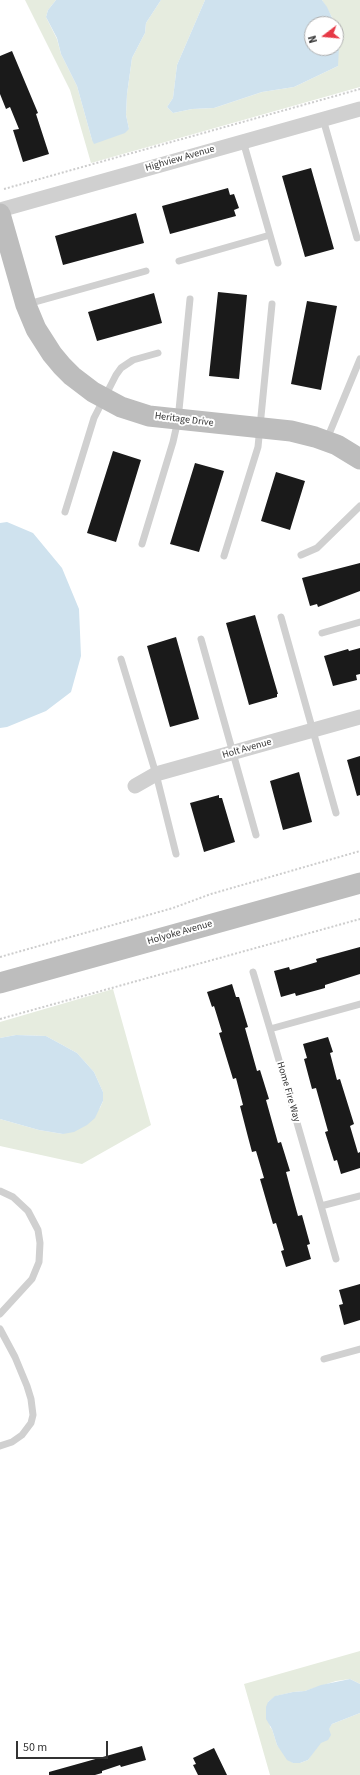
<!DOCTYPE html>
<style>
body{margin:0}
#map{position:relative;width:360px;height:1775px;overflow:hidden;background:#fff;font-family:"Source Sans 3",sans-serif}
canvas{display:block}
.north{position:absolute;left:304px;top:16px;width:40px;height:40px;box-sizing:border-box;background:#fff;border:1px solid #adadad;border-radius:50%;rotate:254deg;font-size:11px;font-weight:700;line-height:16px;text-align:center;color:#333}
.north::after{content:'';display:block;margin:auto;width:14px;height:18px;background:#e63946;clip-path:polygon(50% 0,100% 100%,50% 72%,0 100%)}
.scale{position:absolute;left:16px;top:1741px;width:92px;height:18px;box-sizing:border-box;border:2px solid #333;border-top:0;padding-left:5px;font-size:12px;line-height:14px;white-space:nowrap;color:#333;-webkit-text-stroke:3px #fff;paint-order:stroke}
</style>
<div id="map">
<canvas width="360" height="1775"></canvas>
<div class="north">N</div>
<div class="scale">50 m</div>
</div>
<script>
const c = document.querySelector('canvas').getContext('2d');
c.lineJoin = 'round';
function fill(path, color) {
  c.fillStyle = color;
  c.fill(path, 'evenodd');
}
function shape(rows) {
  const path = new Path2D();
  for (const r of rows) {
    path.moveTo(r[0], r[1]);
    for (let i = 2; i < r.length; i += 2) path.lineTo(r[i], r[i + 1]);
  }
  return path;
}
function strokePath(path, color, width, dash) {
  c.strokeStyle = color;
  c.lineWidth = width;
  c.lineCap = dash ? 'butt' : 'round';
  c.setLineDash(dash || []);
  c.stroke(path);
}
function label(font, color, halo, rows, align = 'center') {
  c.font = font + ' "Source Sans 3",sans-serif';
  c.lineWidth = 4;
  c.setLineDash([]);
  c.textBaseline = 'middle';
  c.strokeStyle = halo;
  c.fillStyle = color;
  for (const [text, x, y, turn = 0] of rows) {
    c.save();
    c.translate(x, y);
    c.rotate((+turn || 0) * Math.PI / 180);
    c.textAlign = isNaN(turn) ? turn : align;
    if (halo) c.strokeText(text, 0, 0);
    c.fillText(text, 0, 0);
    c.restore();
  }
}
const green = shape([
 [25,0,56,0,48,10,46,17,57,39,61,54,77,86,92,140,129,129,126,115,127,94,132,58,145,33,146,23,161,0,205,0,177,65,173,98,167,107,173,113,192,109,214,108,262,92,294,87,338,66,336,24,322,0,360,0,360,87,91,163,70,90],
 [113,989,151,1125,82,1164,0,1146,0,1119,39,1130,63,1134,100,1108,103,1101,103,1092,94,1072,77,1053,46,1036,16,1035,0,1038,0,1022],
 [360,1651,360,1684,350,1679,336,1681,305,1691,293,1692,276,1696,268,1702,270,1727,272,1729,277,1745,293,1763,300,1763,308,1760,332,1724,360,1713,360,1775,270,1775,244,1684]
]);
const water = shape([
 [56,0,161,0,146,23,145,33,132,58,127,94,126,115,129,129,125,133,94,144,92,140,77,86,61,54,57,38,46,17,48,10],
 [205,0,322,0,327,7,335,24,312,24,312,48,336,48,336,29,339,47,338,66,294,87,262,92,214,108,192,109,173,113,167,107,173,98,177,65],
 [7,522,33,533,62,568,79,609,81,656,71,692,46,711,7,727,0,728,0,523],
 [16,1035,46,1036,77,1053,94,1072,103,1092,103,1101,95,1118,87,1125,74,1132,63,1134,39,1130,0,1119,0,1038],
 [350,1679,360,1684,360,1713,332,1724,329,1729,331,1735,328,1740,321,1743,308,1760,300,1763,293,1763,287,1760,277,1745,272,1729,266,1719,266,1707,268,1702,275,1696,293,1692,305,1691,321,1685]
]);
const building = shape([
 [12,51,38,113,36,114,49,154,23,162,13,130,19,129,10,107,6,109,0,94,0,56],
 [311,168,334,249,305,257,282,176],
 [228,188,230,195,234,194,239,208,234,210,236,216,170,234,162,206],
 [136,213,144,243,63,265,55,236],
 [218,292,247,295,239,379,209,376],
 [154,293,162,323,97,341,88,312],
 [307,301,337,306,321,390,291,384],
 [113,451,141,460,116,542,87,533],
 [195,463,224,471,199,552,170,544],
 [276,472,305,481,290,530,261,521],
 [360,563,360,591,318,607,317,604,310,606,302,578],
 [255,615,278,694,277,694,277,697,249,705,226,623],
 [176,637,199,719,170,727,147,646],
 [360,648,360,674,356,675,357,680,333,686,324,656,348,649,349,651],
 [360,756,360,795,357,796,347,760],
 [299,772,312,822,283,830,270,781],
 [219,795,219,798,222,798,235,842,204,852,190,803],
 [360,947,360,974,325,985,325,988,296,996,295,993,281,997,274,971,289,967,290,970,317,962,316,959],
 [232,984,236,997,239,997,248,1027,245,1028,257,1071,260,1070,269,1099,266,1100,278,1143,281,1142,290,1171,286,1172,290,1187,298,1216,302,1215,310,1244,307,1245,311,1259,286,1267,281,1251,284,1250,276,1223,273,1224,260,1179,264,1178,256,1151,252,1152,248,1137,240,1106,243,1105,236,1078,233,1079,219,1033,222,1032,214,1006,212,1007,207,992],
 [328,1037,333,1052,330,1053,337,1080,340,1079,354,1124,350,1126,358,1153,360,1152,360,1168,341,1174,337,1160,334,1161,325,1132,328,1131,316,1088,312,1089,304,1059,307,1058,303,1044],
 [360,1284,360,1320,344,1325,339,1305,343,1304,339,1290],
 [142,1746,146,1760,121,1767,120,1765,102,1771,102,1773,95,1775,49,1775,49,1772],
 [214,1748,227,1775,198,1775,193,1765,196,1764,193,1758]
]);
const path = shape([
 [4,189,360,89],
 [0,957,173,908,211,894,360,851],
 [0,1019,360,919]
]);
const lane = shape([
 [323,119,357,238],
 [243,141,278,263],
 [179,261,270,235],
 [28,304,146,271],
 [327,439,360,359],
 [65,512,94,418,116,375,121,368,133,360,158,353],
 [142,544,173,442,178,420,190,299],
 [301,555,317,548,360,506],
 [224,556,258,447,272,304],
 [281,617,336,813],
 [322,633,360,622],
 [201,639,256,835],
 [121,659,156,774,176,854],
 [253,972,270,1029],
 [360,1004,270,1029,321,1206,360,1196],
 [0,1191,13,1197,28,1211,38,1230,40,1243,39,1262,32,1279,0,1314],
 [321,1206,336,1259],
 [0,1329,15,1357,27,1386,31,1399,33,1415,31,1423,22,1435,12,1442,0,1446],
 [324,1359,360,1349]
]);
const street = shape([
 [0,210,360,109],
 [135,786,156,774,360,717]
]);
const secondary = shape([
 [0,214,26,305,36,329,52,354,62,366,72,376,93,392,121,407,149,416,291,431,315,437,337,445,360,459],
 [0,983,360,883]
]);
const streetNames = [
 ["Highview Avenue",180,159,-16],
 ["Heritage Drive",184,420,7],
 ["Holt Avenue",247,749,-16],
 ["Holyoke Avenue",180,933,-16],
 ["Home Fire Way",288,1092,74]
];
fill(green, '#e6ecdf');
fill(water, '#cfe2ee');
fill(building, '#1a1a1a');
strokePath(path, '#cdcdcd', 2, [2, 2]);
strokePath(lane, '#d0d0d0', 7);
strokePath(street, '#d0d0d0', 15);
strokePath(secondary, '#bdbdbd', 21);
label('10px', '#333', '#fff', streetNames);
</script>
